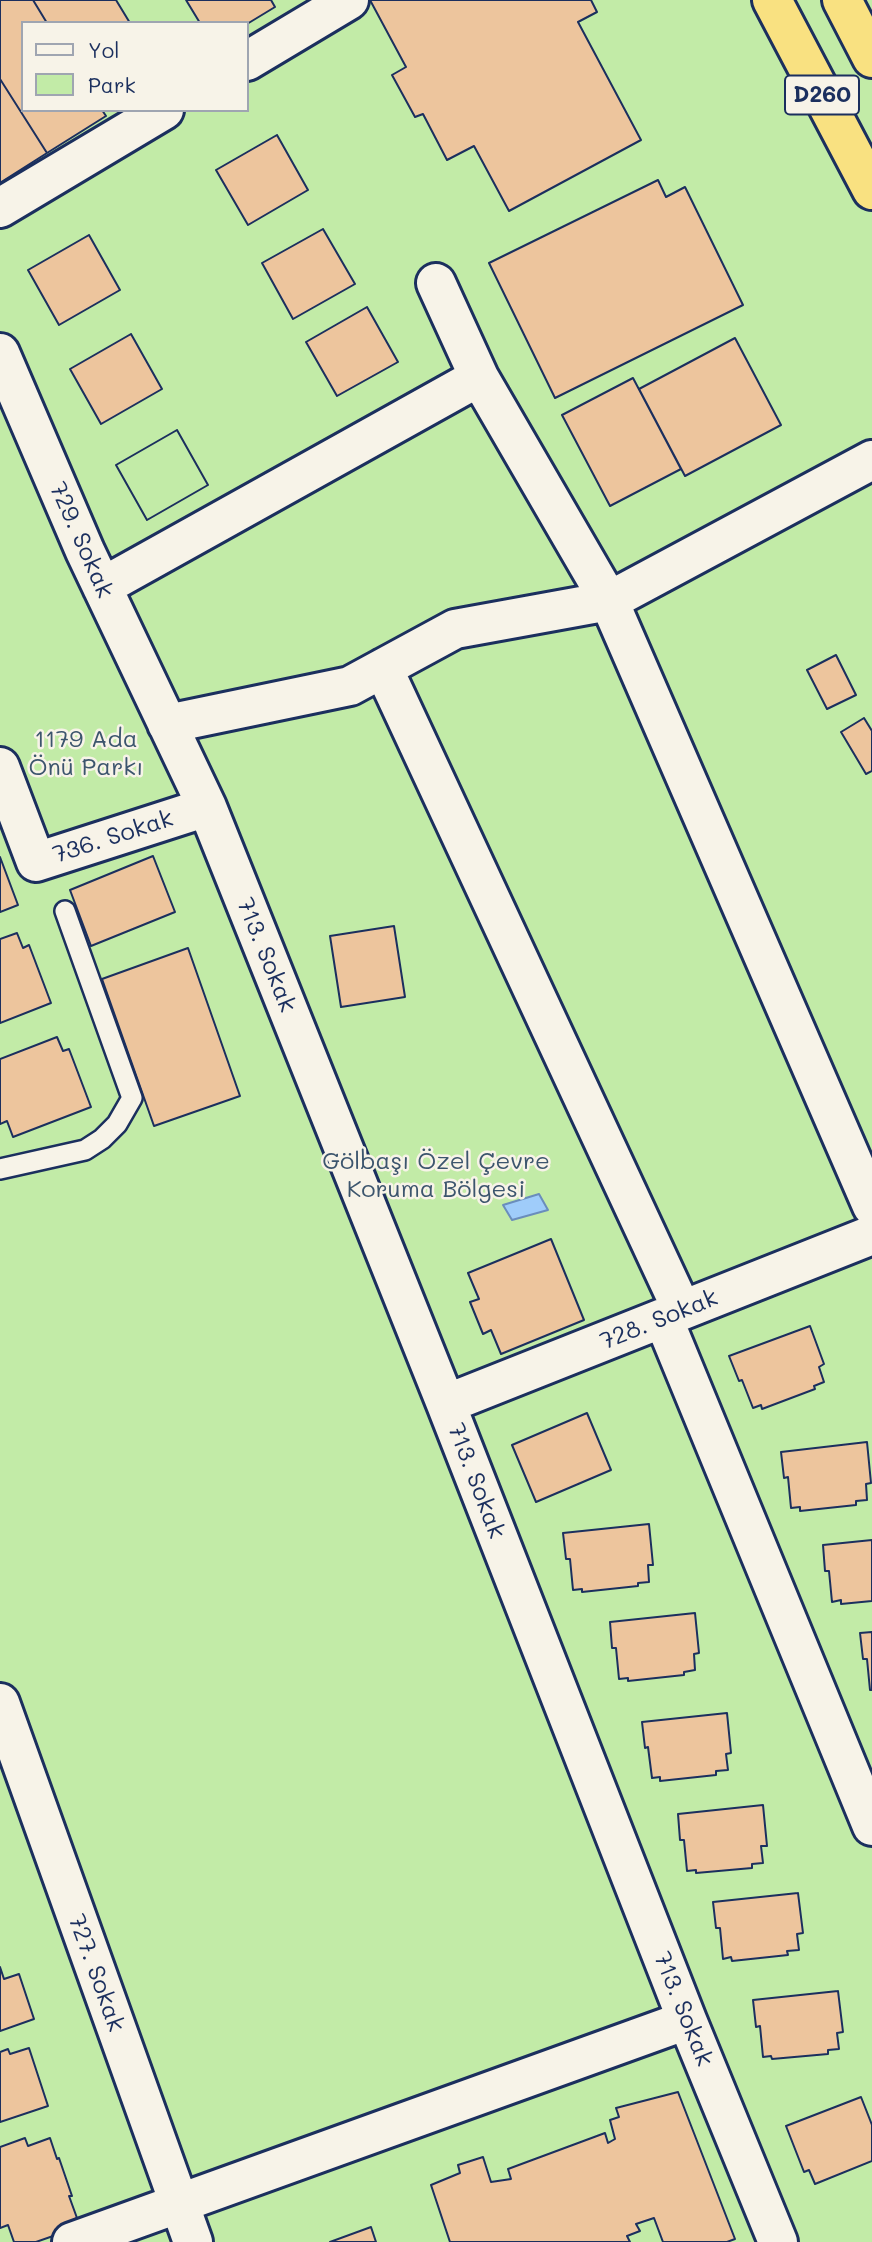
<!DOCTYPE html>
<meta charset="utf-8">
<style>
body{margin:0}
#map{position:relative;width:872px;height:2242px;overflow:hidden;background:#f4e5d2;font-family:Mali,sans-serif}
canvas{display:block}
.legend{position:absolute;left:21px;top:21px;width:228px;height:91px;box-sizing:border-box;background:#f7f3e8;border:2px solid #9fa5b1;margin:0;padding:9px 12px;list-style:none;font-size:21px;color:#1b2f5e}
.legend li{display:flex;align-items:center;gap:14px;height:35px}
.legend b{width:35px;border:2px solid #9fa5b1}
</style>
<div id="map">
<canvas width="872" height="2242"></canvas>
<ul class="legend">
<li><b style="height:9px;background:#f7f3e8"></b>Yol</li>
<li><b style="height:19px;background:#c2eba7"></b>Park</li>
</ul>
</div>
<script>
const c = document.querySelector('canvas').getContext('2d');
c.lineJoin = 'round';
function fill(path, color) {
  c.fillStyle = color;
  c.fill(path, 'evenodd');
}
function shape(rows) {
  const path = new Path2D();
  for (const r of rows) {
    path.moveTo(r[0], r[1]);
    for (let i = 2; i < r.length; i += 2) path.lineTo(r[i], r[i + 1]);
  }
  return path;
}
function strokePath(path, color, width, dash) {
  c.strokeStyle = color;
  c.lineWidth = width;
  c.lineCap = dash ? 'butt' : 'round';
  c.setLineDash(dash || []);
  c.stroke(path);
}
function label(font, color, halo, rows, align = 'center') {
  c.font = font + ' Mali,sans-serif';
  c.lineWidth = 5;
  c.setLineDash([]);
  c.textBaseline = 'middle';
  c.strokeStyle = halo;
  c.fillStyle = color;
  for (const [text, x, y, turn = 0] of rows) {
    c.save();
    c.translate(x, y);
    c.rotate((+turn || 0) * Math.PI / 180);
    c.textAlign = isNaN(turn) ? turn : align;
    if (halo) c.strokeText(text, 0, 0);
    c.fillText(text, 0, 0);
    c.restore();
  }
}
const green = shape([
 [0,0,872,0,872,2242,0,2242],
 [23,23,247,23,247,110,23,110]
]);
const water = shape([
 [539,1194,548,1210,512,1220,503,1205,539,1194]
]);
const building = shape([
 [0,0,33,0,47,23,23,23,23,110,102,110,106,116,47,153,0,79,0,0],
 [33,0,116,0,130,23,47,23,33,0],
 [186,0,271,0,275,7,247,24,200,23,186,0],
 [370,0,591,0,597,12,578,22,641,140,509,211,474,146,447,160,423,114,415,117,392,75,406,67,370,0],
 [0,79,47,153,0,183,0,79],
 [277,135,308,190,248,225,216,170,277,135],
 [658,180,666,197,685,187,743,305,555,398,489,263,658,180],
 [323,229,355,284,293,319,262,263,323,229],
 [89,235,120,290,59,325,28,270,89,235],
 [367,307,398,362,337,396,306,342,367,307],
 [131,334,162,389,101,424,70,369,131,334],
 [735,338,781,425,685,476,639,389,735,338],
 [633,378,681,469,610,506,562,415,633,378],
 [177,430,208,485,147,520,116,465,177,430],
 [177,430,208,485,147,520,116,465,177,430],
 [836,655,856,695,827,709,807,670,836,655],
 [864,718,872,731,872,771,866,774,841,732,864,718],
 [153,856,175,912,91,946,70,890,153,856],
 [0,857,18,905,0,912,0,857],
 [394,926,405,997,341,1007,330,936,394,926],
 [17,933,23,948,29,945,51,1003,0,1023,0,939,17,933],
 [188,948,240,1096,154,1126,102,979,188,948],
 [57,1037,63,1051,69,1049,91,1107,13,1137,7,1121,0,1124,0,1059,57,1037],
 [551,1239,584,1320,501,1354,491,1330,483,1334,470,1302,479,1299,468,1273,551,1239],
 [810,1326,824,1364,819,1367,824,1382,814,1386,815,1389,762,1409,761,1405,753,1408,742,1380,739,1381,729,1356,810,1326],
 [587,1413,611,1470,536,1502,512,1445,587,1413],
 [867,1442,871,1483,866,1484,867,1500,856,1501,856,1505,800,1511,800,1507,791,1508,788,1477,784,1478,781,1452,867,1442],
 [649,1524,653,1565,648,1565,649,1582,638,1583,638,1586,582,1592,582,1589,573,1590,570,1559,566,1559,563,1533,649,1524],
 [872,1540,872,1601,841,1604,841,1600,832,1602,829,1571,825,1571,823,1545,872,1540],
 [695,1613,699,1653,694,1654,695,1670,684,1672,684,1675,628,1681,628,1678,619,1679,616,1648,612,1648,610,1622,695,1613],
 [872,1632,872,1690,870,1690,867,1659,863,1659,860,1633,872,1632],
 [727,1713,731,1753,726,1754,728,1770,716,1771,716,1775,660,1781,660,1777,652,1778,648,1747,645,1748,642,1722,727,1713],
 [763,1805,767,1846,761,1846,763,1863,752,1864,752,1868,696,1873,696,1870,687,1871,684,1840,680,1840,678,1814,763,1805],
 [798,1893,803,1933,797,1934,799,1950,787,1951,788,1955,732,1961,731,1957,723,1959,720,1928,716,1928,713,1902,798,1893],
 [0,1967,4,1979,19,1974,34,2019,0,2031,0,1967],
 [838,1991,843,2032,837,2033,839,2049,828,2050,828,2054,772,2059,771,2056,763,2057,760,2026,756,2027,753,2000,838,1991],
 [29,2048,48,2106,0,2122,0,2052,8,2049,10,2054,29,2048],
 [678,2092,735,2239,727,2242,663,2242,654,2218,636,2224,640,2231,627,2236,630,2242,450,2242,431,2185,460,2173,458,2165,483,2157,491,2182,511,2179,508,2169,605,2133,608,2143,615,2139,610,2120,619,2117,616,2108,678,2092],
 [861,2097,872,2125,872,2161,815,2184,809,2170,804,2172,786,2126,861,2097],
 [25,2138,28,2146,50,2138,57,2159,59,2158,72,2196,69,2196,77,2218,73,2220,76,2228,36,2242,14,2242,8,2225,0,2228,0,2147,25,2138],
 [371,2227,376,2242,330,2242,371,2227]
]);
const lane = shape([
 [0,1169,85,1150,102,1139,117,1124,132,1098,65,911]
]);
const street = shape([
 [247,61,349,0],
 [0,208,164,110],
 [436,283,479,377,609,601,872,1206],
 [0,353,85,551,207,807,446,1404,687,2020,778,2242],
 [102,587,479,377],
 [383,668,682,1310],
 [167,724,350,686,455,629,609,601,872,460],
 [0,767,36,862,207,807],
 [663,1318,872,1826],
 [446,1404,872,1235],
 [0,1703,193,2242],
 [72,2242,687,2020]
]);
const highway = shape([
 [772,0,872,190],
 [842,0,872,58]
]);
const shields = [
 [822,95,74]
];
const shieldNames = [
 ["D260",822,95]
];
const streetNames = [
 ["729. Sokak",81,540,66],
 ["736. Sokak",113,837,-18],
 ["713. Sokak",266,955,68],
 ["728. Sokak",659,1320,-22],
 ["713. Sokak",476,1481,69],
 ["727. Sokak",96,1973,70],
 ["713. Sokak",683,2009,68]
];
const parkNames = [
 ["1179 Ada",86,740],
 ["Önü Parkı",86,768],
 ["Gölbaşı Özel Çevre",436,1162],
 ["Koruma Bölgesi",436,1190]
];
fill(green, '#c2eba7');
fill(water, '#9fccfa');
strokePath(water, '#6a8dbc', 2);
fill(building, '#edc59d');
strokePath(building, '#1b2f5e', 2);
strokePath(lane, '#1b2f5e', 24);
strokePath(street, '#1b2f5e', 44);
strokePath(highway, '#1b2f5e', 44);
strokePath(lane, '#f7f3e8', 19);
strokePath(street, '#f7f3e8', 38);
strokePath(highway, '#f9e181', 38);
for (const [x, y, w] of shields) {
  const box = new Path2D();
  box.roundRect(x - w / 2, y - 19.5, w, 39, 5);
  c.fillStyle = '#f7f3e8';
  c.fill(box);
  strokePath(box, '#1b2f5e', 2);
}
label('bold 23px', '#1b2f5e', null, shieldNames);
label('24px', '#1b2f5e', '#f7f3e8', streetNames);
label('24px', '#3c556d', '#f7f3e8', parkNames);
</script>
